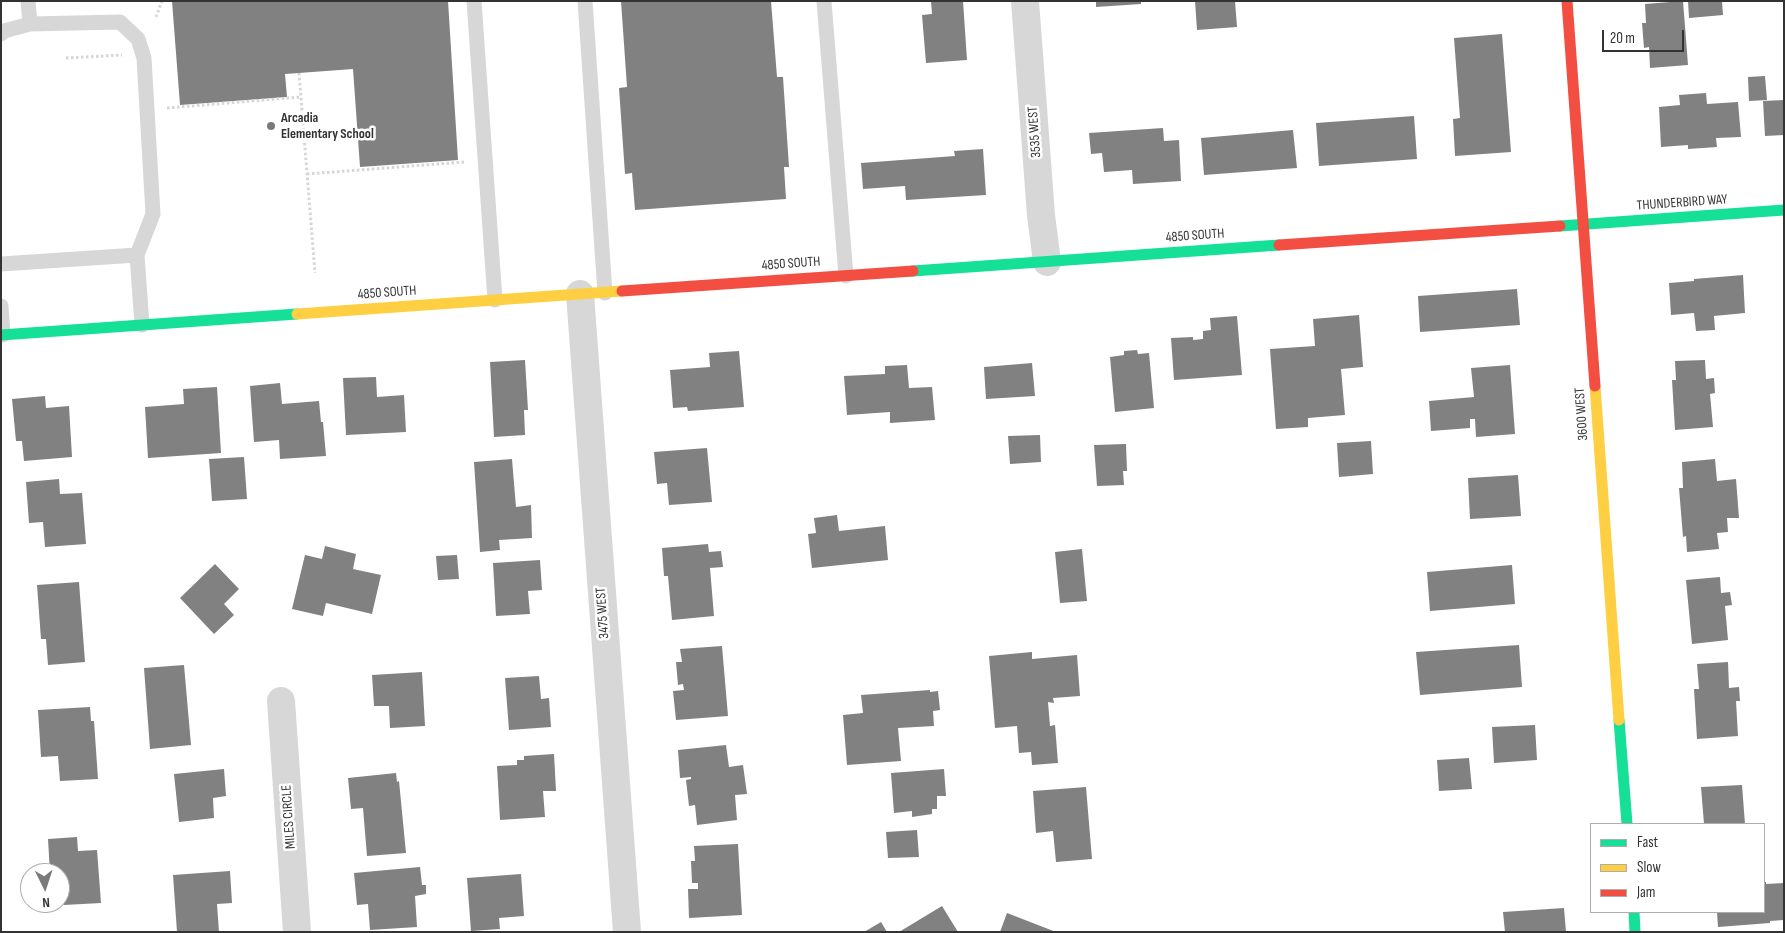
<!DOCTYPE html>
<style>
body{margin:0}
#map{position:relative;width:1785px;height:933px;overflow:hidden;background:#fff;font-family:"Sofia Sans Condensed",sans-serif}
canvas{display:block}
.frame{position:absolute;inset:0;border:2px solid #333;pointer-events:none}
.legend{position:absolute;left:1590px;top:823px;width:175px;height:90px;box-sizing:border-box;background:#fff;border:1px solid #adadad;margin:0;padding:6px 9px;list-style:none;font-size:15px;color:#333}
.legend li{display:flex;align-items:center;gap:10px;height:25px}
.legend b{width:25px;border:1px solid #adadad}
.north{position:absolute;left:20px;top:863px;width:50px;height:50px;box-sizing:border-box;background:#fff;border:1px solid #adadad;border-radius:50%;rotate:176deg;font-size:14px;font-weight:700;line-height:20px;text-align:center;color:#333}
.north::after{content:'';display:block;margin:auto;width:18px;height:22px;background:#7a7a7a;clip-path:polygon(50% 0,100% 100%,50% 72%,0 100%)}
.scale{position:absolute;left:1602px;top:30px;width:82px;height:22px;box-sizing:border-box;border:2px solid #333;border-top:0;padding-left:6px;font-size:15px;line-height:18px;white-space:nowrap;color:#333;-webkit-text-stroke:4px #fff;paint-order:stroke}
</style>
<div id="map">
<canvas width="1785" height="933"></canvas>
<div class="frame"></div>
<ul class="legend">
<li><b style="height:6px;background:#16e098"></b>Fast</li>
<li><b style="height:6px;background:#ffcf43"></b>Slow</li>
<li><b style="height:6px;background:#f24e42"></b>Jam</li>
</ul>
<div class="north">N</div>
<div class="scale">20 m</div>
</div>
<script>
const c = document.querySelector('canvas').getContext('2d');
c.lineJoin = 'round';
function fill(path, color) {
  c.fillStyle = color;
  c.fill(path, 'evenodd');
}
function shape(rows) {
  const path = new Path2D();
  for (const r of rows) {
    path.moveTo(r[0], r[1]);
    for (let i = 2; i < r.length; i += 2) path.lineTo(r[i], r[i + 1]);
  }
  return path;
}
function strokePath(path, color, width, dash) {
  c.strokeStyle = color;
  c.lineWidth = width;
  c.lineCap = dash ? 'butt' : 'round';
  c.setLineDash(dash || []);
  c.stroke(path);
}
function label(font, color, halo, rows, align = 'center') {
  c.font = font + ' "Sofia Sans Condensed",sans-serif';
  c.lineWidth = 5;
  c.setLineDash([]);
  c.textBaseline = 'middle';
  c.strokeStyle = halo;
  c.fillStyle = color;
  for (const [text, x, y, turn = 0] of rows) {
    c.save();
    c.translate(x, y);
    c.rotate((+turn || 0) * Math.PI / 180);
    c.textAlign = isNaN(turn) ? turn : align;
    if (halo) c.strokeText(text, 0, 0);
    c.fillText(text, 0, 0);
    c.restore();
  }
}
const building = shape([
 [172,1,448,1,458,160,360,167,353,69,285,74,287,97,180,105],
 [621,1,771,1,777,77,783,77,789,167,784,167,786,199,635,210,632,173,625,174,619,88,627,87],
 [931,1,963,1,967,60,926,63,922,15,932,14],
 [1096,1,1141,1,1141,4,1096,7],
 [1195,1,1235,1,1237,27,1197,30],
 [1683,1,1688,65,1650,68,1649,47,1644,48,1642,23,1646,23,1645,4],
 [1688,1,1722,1,1723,15,1689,18],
 [1502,34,1511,152,1455,156,1453,119,1460,118,1454,38],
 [1765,76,1767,100,1749,101,1748,77],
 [1706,93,1707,104,1738,102,1741,137,1716,138,1717,147,1688,149,1688,145,1661,147,1659,107,1680,105,1679,95],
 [1784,100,1784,135,1765,136,1763,101],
 [1414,116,1417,159,1319,166,1316,123],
 [1163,128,1164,141,1179,140,1181,181,1133,184,1132,170,1104,172,1102,153,1091,154,1089,133],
 [1293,130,1297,168,1204,175,1201,138],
 [983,149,986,195,906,200,905,186,863,189,861,163,955,156,954,151],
 [1743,275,1745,313,1714,316,1715,330,1696,331,1694,313,1671,315,1669,283,1694,281,1694,279],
 [1517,289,1520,325,1420,332,1418,296],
 [1359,315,1363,367,1341,369,1345,415,1308,418,1308,427,1276,429,1270,349,1315,346,1313,319],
 [1237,316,1242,375,1174,380,1171,338,1193,337,1193,340,1203,339,1203,331,1211,330,1210,318],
 [1137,350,1138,354,1149,353,1154,408,1115,412,1110,357,1124,355,1124,351],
 [739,351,744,407,688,411,687,407,673,408,670,370,710,367,709,353],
 [525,360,528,410,524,410,525,435,494,437,490,362],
 [1705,360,1706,379,1714,378,1715,393,1710,394,1713,427,1675,430,1672,380,1676,380,1675,361],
 [1032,363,1035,396,986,399,984,367],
 [907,365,909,388,932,387,935,420,890,423,890,412,847,415,844,376,885,374,885,366],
 [1510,365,1515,434,1476,437,1475,419,1470,419,1470,428,1431,431,1429,401,1474,397,1471,368],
 [376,377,377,397,404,395,406,432,346,435,343,378],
 [280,383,282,404,319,401,321,422,323,422,326,456,280,459,279,440,254,442,250,386],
 [217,387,221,453,148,458,145,407,184,404,183,389],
 [45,396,46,408,69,406,72,457,24,461,22,441,16,441,12,399],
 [1040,435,1041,462,1010,464,1008,436],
 [1371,441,1373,474,1339,477,1337,443],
 [1126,444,1127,471,1123,471,1124,485,1097,486,1094,445],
 [707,448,712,502,669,505,667,483,657,484,654,452],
 [244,457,247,499,212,501,209,459],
 [512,459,516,507,531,505,532,538,499,540,500,550,480,552,474,462],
 [1715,459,1717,481,1736,479,1739,518,1727,518,1728,532,1717,533,1719,549,1687,552,1686,536,1683,537,1679,488,1683,488,1682,462],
 [1518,475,1521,516,1470,519,1468,478],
 [59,479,60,494,82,493,86,544,45,547,43,522,29,523,26,482],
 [837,515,839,531,885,526,888,560,812,568,808,534,816,533,814,518],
 [708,544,709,552,721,551,723,567,710,568,714,616,672,620,668,576,664,576,662,548],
 [325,546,356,554,353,569,381,575,372,614,326,603,323,616,292,609,305,555,322,559],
 [1082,549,1087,601,1060,603,1055,552],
 [457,555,459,579,438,580,436,556],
 [540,560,542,590,528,591,530,614,496,616,493,563],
 [215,564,239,589,224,604,234,615,214,634,180,598],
 [1512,565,1515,604,1430,611,1427,572],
 [1720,577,1721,593,1730,592,1732,605,1725,606,1728,640,1692,644,1686,580],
 [79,582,85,662,48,665,46,639,41,639,37,585],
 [1519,645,1522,687,1420,695,1416,652],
 [722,646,728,716,676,720,673,691,684,690,683,684,678,685,676,662,682,662,680,649],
 [1032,652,1032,659,1077,655,1080,696,1053,698,1054,703,1048,702,1050,726,1055,725,1058,763,1032,765,1031,752,1019,753,1017,726,995,728,989,656],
 [1728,662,1729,688,1739,687,1740,701,1736,701,1738,736,1697,739,1694,689,1699,689,1697,664],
 [184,665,191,745,150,749,144,668],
 [422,672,425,726,390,728,389,706,374,706,372,675],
 [539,676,541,699,549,698,551,727,509,730,505,678],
 [930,690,930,692,938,691,940,710,933,711,934,726,898,728,901,761,847,765,843,715,863,713,861,695],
 [90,707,91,721,94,721,98,779,60,781,58,756,41,757,38,710],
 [1535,725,1537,760,1494,763,1492,727],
 [726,745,729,767,743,765,747,794,735,795,737,820,697,825,695,805,689,806,686,780,691,779,691,777,680,778,678,750],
 [554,754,556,791,543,791,545,817,500,820,497,766,517,765,517,760,524,760,524,756],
 [1469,758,1472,789,1439,791,1437,760],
 [224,769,226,796,213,798,214,818,179,822,174,774],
 [944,769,946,796,937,796,937,809,932,809,932,814,912,817,912,811,894,813,891,773],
 [396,773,397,782,399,781,406,853,367,856,363,808,351,809,348,778],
 [1742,785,1745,824,1704,824,1701,787],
 [1086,787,1092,859,1056,862,1053,831,1036,833,1033,791],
 [917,830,919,857,888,858,886,832],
 [77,837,78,851,97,850,101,903,64,905,60,873,50,873,48,839],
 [738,844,742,915,689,918,688,889,698,889,698,883,692,883,691,861,695,861,694,846],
 [420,867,422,885,426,885,426,894,415,896,417,927,370,930,368,904,357,905,354,873],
 [230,871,232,903,217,904,219,932,177,932,173,875],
 [521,874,524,916,499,918,500,929,471,931,467,878],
 [1764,882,1766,882,1766,884,1784,883,1784,920,1770,921,1770,923,1718,927,1717,912,1764,912],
 [942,906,958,932,899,932],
 [1564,908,1566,932,1505,932,1503,912],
 [1007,913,1056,932,1000,932],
 [881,922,887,932,864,932]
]);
const path = shape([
 [156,17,162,1],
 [66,58,122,55],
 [299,73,315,273],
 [167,108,301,97],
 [307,174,464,162]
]);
const lane = shape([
 [28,1,30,24],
 [474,1,495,300],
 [585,1,605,293],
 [824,1,846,276],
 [1,34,4,31,30,24,120,22,138,39,144,58,153,214,137,255,142,325],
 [1,264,137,255],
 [1,306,3,335]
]);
const street = shape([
 [1025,1,1041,215,1047,262],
 [580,294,627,932],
 [281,701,297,932]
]);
const fast = shape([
 [1560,226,1784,210],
 [913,271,1279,245],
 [1,335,297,314],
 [1619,720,1627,824],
 [1634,912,1635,932]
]);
const slow = shape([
 [297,314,622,291],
 [1595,386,1619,720]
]);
const jam = shape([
 [1567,1,1595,386],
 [1279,245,1560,226],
 [622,291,913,271]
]);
const markers = [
 [271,126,5,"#7a7a7a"]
];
const poiNames = [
 ["Arcadia",281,118],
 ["Elementary School",281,134]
];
const streetNames = [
 ["3535 WEST",1035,132,-94],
 ["THUNDERBIRD WAY",1682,203,-4],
 ["4850 SOUTH",1195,236,-4],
 ["4850 SOUTH",791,264,-4],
 ["4850 SOUTH",387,293,-4],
 ["3600 WEST",1582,414,-94],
 ["3475 WEST",603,613,-94],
 ["MILES CIRCLE",289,817,-94]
];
fill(building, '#818181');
strokePath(path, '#d6d6d6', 3, [2.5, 2.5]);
strokePath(lane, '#d7d7d7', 15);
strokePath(street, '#d7d7d7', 28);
strokePath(fast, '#16e098', 11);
strokePath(slow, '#ffcf43', 11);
strokePath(jam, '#f24e42', 11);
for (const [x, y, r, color] of markers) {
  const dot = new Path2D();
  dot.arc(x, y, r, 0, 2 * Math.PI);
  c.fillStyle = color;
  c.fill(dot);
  strokePath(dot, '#fff', 2);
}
label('bold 14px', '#333', '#fff', poiNames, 'left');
label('14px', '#333', '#fff', streetNames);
</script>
